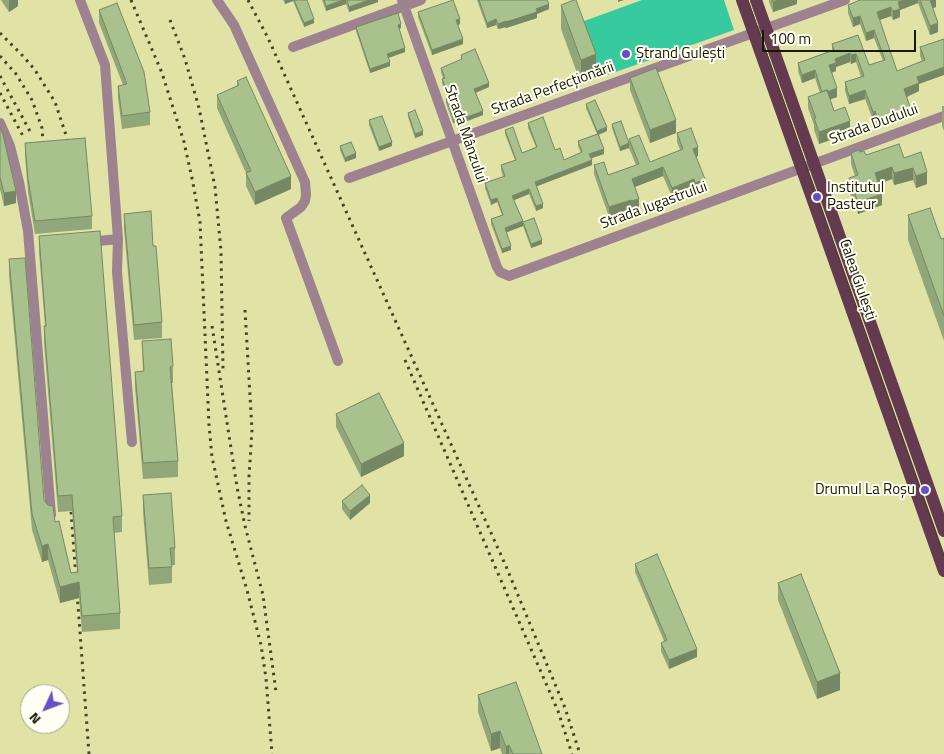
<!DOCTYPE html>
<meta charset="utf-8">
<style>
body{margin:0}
#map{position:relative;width:944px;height:754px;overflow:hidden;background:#e1e2a6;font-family:"Titillium Web",sans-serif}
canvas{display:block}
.north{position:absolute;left:20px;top:684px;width:50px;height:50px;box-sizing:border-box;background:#fffff3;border:1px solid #a3a393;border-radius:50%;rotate:227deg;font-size:14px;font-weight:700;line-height:20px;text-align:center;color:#181802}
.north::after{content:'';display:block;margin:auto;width:18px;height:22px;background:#694ec7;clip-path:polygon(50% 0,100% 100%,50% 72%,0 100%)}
.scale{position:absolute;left:762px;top:30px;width:154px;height:22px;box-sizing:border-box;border:2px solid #181802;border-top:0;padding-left:6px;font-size:15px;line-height:18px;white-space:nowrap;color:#181802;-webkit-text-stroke:4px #fffff3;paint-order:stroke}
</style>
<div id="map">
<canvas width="944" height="754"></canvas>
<div class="north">N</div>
<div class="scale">100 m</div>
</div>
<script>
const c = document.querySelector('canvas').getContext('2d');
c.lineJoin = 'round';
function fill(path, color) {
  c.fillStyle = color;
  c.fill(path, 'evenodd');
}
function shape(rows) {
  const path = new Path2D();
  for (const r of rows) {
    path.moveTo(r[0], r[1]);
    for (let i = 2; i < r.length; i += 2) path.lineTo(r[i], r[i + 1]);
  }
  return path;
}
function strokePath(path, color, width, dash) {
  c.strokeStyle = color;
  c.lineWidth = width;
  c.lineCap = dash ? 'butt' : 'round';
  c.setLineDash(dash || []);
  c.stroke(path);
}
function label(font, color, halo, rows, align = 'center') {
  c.font = font + ' "Titillium Web",sans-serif';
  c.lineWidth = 4;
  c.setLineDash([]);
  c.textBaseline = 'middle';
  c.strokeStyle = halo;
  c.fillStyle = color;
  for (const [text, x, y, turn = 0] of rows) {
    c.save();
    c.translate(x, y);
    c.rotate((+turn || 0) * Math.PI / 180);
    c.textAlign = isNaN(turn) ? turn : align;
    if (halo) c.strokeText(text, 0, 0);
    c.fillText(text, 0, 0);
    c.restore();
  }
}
const water = shape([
 [642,0,724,0,734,30,596,79,576,24]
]);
const minor = shape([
 [80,0,105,65,118,239,117,272,132,442],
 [217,0,234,25,305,182,306,195,305,201,301,207,286,218,338,361],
 [402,0,497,267,500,272,509,276,944,116],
 [293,47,421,0],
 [0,123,10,146,19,182,28,231,51,515],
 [349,178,845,0],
 [89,242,118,239]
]);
const major = shape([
 [742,0,944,571],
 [756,0,944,531]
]);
const tram = shape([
 [748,0,944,556]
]);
const rail = shape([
 [131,0,162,73,184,142,193,183,200,222,209,425,212,457,226,521,247,590,261,645,266,678,272,754],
 [248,0,268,38,505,564,565,708,580,754],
 [170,20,185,59,199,108,215,187,221,251,223,370],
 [0,33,23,56,35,70,55,102,66,135,68,152],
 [0,56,16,74,32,100,42,128,44,156],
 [0,76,32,135],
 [0,93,24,138],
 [245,310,252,430,249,477,249,521],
 [212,326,237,487,245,526,263,595,276,692],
 [405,360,558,711,572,754],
 [70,497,89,754]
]);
const wall = shape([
 [1,0,18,0,18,6,9,12],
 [283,0,307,0,314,23,304,27,293,1,285,4],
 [322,0,378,0,378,2,349,12,346,4,326,11],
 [477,0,547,0,549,9,537,14,537,18,506,28,506,27,498,29,496,25,487,28],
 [769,0,797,0,797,4,773,12,769,2],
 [860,0,936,0,936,7,933,8,938,32,930,35,918,3,900,10,900,17,893,20,891,16,879,20,897,71,922,61,920,56,920,47,944,39,919,84,919,91,907,97,910,115,878,127,875,120,873,120,865,99,849,104,845,91,845,82,861,77,856,62,851,64,850,62,836,67,836,71,832,73,837,97,830,99,834,111,850,133,819,144,814,130,814,125,808,108,808,97,820,93,815,78,802,83,798,71,798,63,832,50,832,44,858,35,869,65,883,61,874,38,866,41,860,24,853,27,848,13,848,5],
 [561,5,596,79,581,84,561,29],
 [99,10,150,112,150,125,122,129,118,98,118,86,123,85,99,23],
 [418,12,460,24,458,25,463,44,432,55,418,17],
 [356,27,401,28,399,29,405,52,389,58,390,66,370,73,356,31],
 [461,55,489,87,476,93,483,115,467,121,466,118,453,123,446,103,446,99,448,98,442,83,442,79,443,78,441,72,441,68,461,60],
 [630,78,676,133,650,143,630,90],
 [237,81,291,189,255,205,246,186,246,173,217,108,217,95,237,86],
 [586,104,607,131,599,135,604,154,591,158,592,165,537,186,543,208,536,211,529,194,514,200,523,222,542,244,531,248,523,226,506,232,511,250,502,253,491,224,491,219,502,215,497,202,491,205,485,188,485,183,503,177,501,170,501,165,515,160,505,134,505,130,522,153,536,147,528,128,528,123,564,160,581,153,578,146,578,141,597,134,586,108],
 [942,106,944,106,944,131,942,126],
 [408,113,423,135,415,138,408,117],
 [369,120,392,146,379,151,369,125],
 [612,124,629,143,629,139,650,162,680,150,677,142,677,133,698,156,696,157,705,188,695,192,694,188,672,197,663,176,635,187,639,208,631,210,631,209,609,217,594,174,594,165,608,175,636,165,629,148,620,151,612,128],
 [0,127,16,203,4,206,0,189],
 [25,143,92,216,92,229,35,234,28,192,25,156],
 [340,146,356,158,345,162,340,150],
 [860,152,866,155,904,158,927,184,916,188,913,180,894,185,892,179,879,184,882,205,858,214,849,190,849,178,855,176,851,164,851,153],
 [124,214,153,246,162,322,162,338,134,340,124,229],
 [908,215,941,239,944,238,944,341,908,240],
 [39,236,122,516,122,532,114,533,120,613,120,629,82,632,79,598,60,603,48,560,42,562,32,530,9,275,9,259,44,500,55,522,71,573,77,572,72,511,58,512,44,343,44,326,45,326,39,252],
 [142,341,173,366,173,383,172,383,178,461,178,477,143,479,135,388,135,372,143,371],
 [336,414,404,456,361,477,336,427],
 [143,495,175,548,175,565,172,565,172,583,149,585,143,512],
 [342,501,370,503,350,520,342,509],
 [635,564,697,657,669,669,661,651,661,643,664,641,635,572],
 [778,583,840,690,817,699,778,600],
 [478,695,542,754,502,754,500,748,491,751,478,712]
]);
const shadedWall = shape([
 [9,0,18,0,18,6,9,12],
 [285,0,293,0,293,1,285,4],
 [343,0,346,0,346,4,326,11,326,6],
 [369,0,378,0,378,2,349,12,349,7],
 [618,0,624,0,618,2],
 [779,0,797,0,797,4,773,12,773,2],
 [904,0,918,0,918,3,900,10,900,17,893,20,893,11,898,2],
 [930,0,936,0,936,7,930,9],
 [549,4,549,9,537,14,537,18,506,28,506,22,536,9],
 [891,7,891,16,877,21,877,12],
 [860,16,860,24,853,27,853,18],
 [314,19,314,23,304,27,304,23],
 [460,19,460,24,456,26,456,20],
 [496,19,496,25,487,28,487,23],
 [506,21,506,27,498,29,498,24],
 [938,23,938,32,930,35,930,26],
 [401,24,401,28,398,29,398,25],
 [874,30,874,38,866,41,866,33],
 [463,39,463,44,432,55,432,50],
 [405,48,405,52,387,58,387,54],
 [850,53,850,62,836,67,836,71,829,73,829,65,835,59],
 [596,54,596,79,581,84,581,60],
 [856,54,856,62,851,64,851,55],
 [390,62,390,66,370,73,370,69],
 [944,67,944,75,919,84,919,91,904,98,904,89,917,77],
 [815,70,815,78,802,83,802,75],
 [489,83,489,87,474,93,474,89],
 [837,88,837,97,823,102,823,93],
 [865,90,865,99,849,104,849,96],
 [910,107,910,115,878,127,878,119],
 [483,111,483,115,467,121,467,117],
 [875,111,875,120,873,120,873,112],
 [466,113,466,118,453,123,453,118],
 [676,120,676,133,650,143,650,130],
 [850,121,850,133,819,144,819,132],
 [607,127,607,131,597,135,597,131],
 [423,131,423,135,415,138,415,134],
 [392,142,392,146,379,151,379,147],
 [629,143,629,148,620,151,620,147],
 [698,147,698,156,693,158,693,149],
 [604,149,604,154,589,159,589,154],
 [356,153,356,158,345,162,345,158],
 [592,160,592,165,535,187,535,182],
 [663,167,663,176,632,188,632,179],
 [892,167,892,179,875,185,875,173],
 [913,168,913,180,894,185,894,173],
 [927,172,927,184,916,188,916,176],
 [291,176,291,189,255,205,255,192],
 [694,179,694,188,672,197,672,188],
 [705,179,705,188,695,192,695,183],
 [529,189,529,194,512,201,512,196],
 [16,191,16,203,4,206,4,193],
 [882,194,882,205,858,214,858,202],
 [497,198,497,202,491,205,491,200],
 [639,199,639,208,631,210,631,201],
 [631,200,631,209,609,217,609,207],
 [543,204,543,208,536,211,536,206],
 [523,221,523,226,505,233,505,228],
 [542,240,542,244,531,248,531,244],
 [511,246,511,250,502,253,502,249],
 [404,443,404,456,361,477,361,464],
 [370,495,370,503,350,520,350,511],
 [48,544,48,560,42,562,42,546],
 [79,582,79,598,60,603,60,587],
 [697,649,697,657,669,669,669,660],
 [840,673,840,690,817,699,817,682],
 [500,731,500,748,491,751,491,734],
 [509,745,509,754,506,754,506,747]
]);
const building = shape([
 [294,0,307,0,314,19,304,23,294,0],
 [324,0,343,0,326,6,324,0],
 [347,0,369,0,349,7,347,0],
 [453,0,460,19,456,20,463,39,432,50,418,12,453,0],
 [479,0,547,0,549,4,536,9,537,12,506,22,506,21,498,24,496,19,487,23,479,0],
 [574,0,576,0,596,54,581,60,561,5,574,0],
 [772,0,779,0,773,2,772,0],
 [860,0,904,0,898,2,900,9,893,11,891,7,877,12,897,71,925,60,920,47,944,39,944,67,917,77,919,83,904,89,910,107,878,119,875,111,873,112,865,90,849,96,845,82,864,76,856,54,851,55,850,53,835,59,836,63,829,65,837,88,827,92,827,90,822,92,815,70,802,75,798,63,834,50,832,44,858,35,869,65,885,60,874,30,866,33,860,16,853,18,848,5,860,0],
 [920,0,931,0,930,0,938,23,930,26,920,0],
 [117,3,144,72,150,112,122,116,118,86,127,84,99,10,117,3],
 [398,13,401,24,398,25,405,48,387,54,390,62,370,69,356,27,398,13],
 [475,49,489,83,474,89,483,111,467,117,466,113,453,118,446,99,450,97,442,79,445,78,441,68,462,59,461,55,475,49],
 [656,68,676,120,650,130,630,78,656,68],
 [246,77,291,176,255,192,246,173,251,171,217,95,239,85,237,81,246,77],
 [827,90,834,111,845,107,850,121,819,132,814,118,816,118,808,97,827,90],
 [595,100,607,127,597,131,586,104,595,100],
 [415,110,423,131,415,134,408,113,415,110],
 [382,116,392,142,379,147,369,120,382,116],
 [543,117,555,150,560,148,564,160,582,152,578,141,598,134,604,149,589,154,592,160,535,182,543,204,536,206,529,189,512,196,523,221,505,228,511,246,502,249,491,219,503,215,497,198,491,200,485,183,505,176,501,165,516,160,505,130,513,127,522,153,537,147,528,123,543,117],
 [621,121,629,143,620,147,612,124,621,121],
 [0,127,3,135,16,191,4,193,0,177,0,127],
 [691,128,698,147,693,149,705,179,695,183,694,179,672,188,663,167,632,179,639,199,631,201,631,200,609,207,594,165,604,162,608,175,639,164,629,139,639,135,650,162,683,149,677,133,691,128],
 [85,138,92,216,35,221,28,179,25,143,85,138],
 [351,142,356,153,345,158,340,146,351,142],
 [899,144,904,158,921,152,927,172,916,176,913,168,894,173,892,167,875,173,882,194,858,202,849,178,858,175,851,153,859,150,860,152,864,151,866,155,899,144],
 [930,208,941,239,944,238,944,316,908,215,930,208],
 [151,211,153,246,156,246,162,322,134,325,124,214,151,211],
 [534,218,542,240,531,244,523,222,534,218],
 [100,231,122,516,113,517,120,613,82,616,79,582,60,587,48,544,42,546,32,514,9,259,25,258,44,500,48,505,53,506,55,522,59,521,71,573,78,572,72,495,58,496,44,326,46,326,39,236,100,231],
 [171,339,173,366,170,367,178,461,143,463,135,372,144,371,142,341,171,339],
 [379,393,404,443,361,464,336,414,379,393],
 [362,485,370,495,350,511,342,501,362,485],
 [171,493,175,548,170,548,172,567,149,568,143,495,171,493],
 [657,554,697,649,669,660,661,643,667,640,635,564,657,554],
 [801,574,840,673,817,682,778,583,801,574],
 [516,682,542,754,513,754,509,745,506,747,500,731,491,734,478,695,516,682]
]);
const markers = [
 [626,54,5,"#694ec7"],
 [817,197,5,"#694ec7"],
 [925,490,5,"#694ec7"]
];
const poiNames = [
 ["Ștrand Gulești",636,54],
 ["Institutul",827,188],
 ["Pasteur",827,205],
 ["Drumul La Roșu",915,490,"right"]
];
const streetNames = [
 ["Strada Perfecționării",553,89,-20],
 ["Strada Dudului",874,125,-20],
 ["Strada Mânzului",465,134,71],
 ["Strada Jugastrului",654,206,-20],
 ["Calea Giulești",857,280,71]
];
fill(water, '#38ca9f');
strokePath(minor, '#9d838f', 10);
strokePath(major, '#643a50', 12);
strokePath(tram, '#434325', 1);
strokePath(rail, '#434325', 3, [2.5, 5]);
fill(wall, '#91a779');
fill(shadedWall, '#768863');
fill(building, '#a9c28d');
strokePath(building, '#768863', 1);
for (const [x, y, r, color] of markers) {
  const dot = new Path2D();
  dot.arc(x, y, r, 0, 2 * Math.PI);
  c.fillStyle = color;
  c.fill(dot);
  strokePath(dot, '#fffff3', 2);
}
label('15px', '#181802', '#fffff3', poiNames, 'left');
label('15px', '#181802', '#fffff3', streetNames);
</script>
